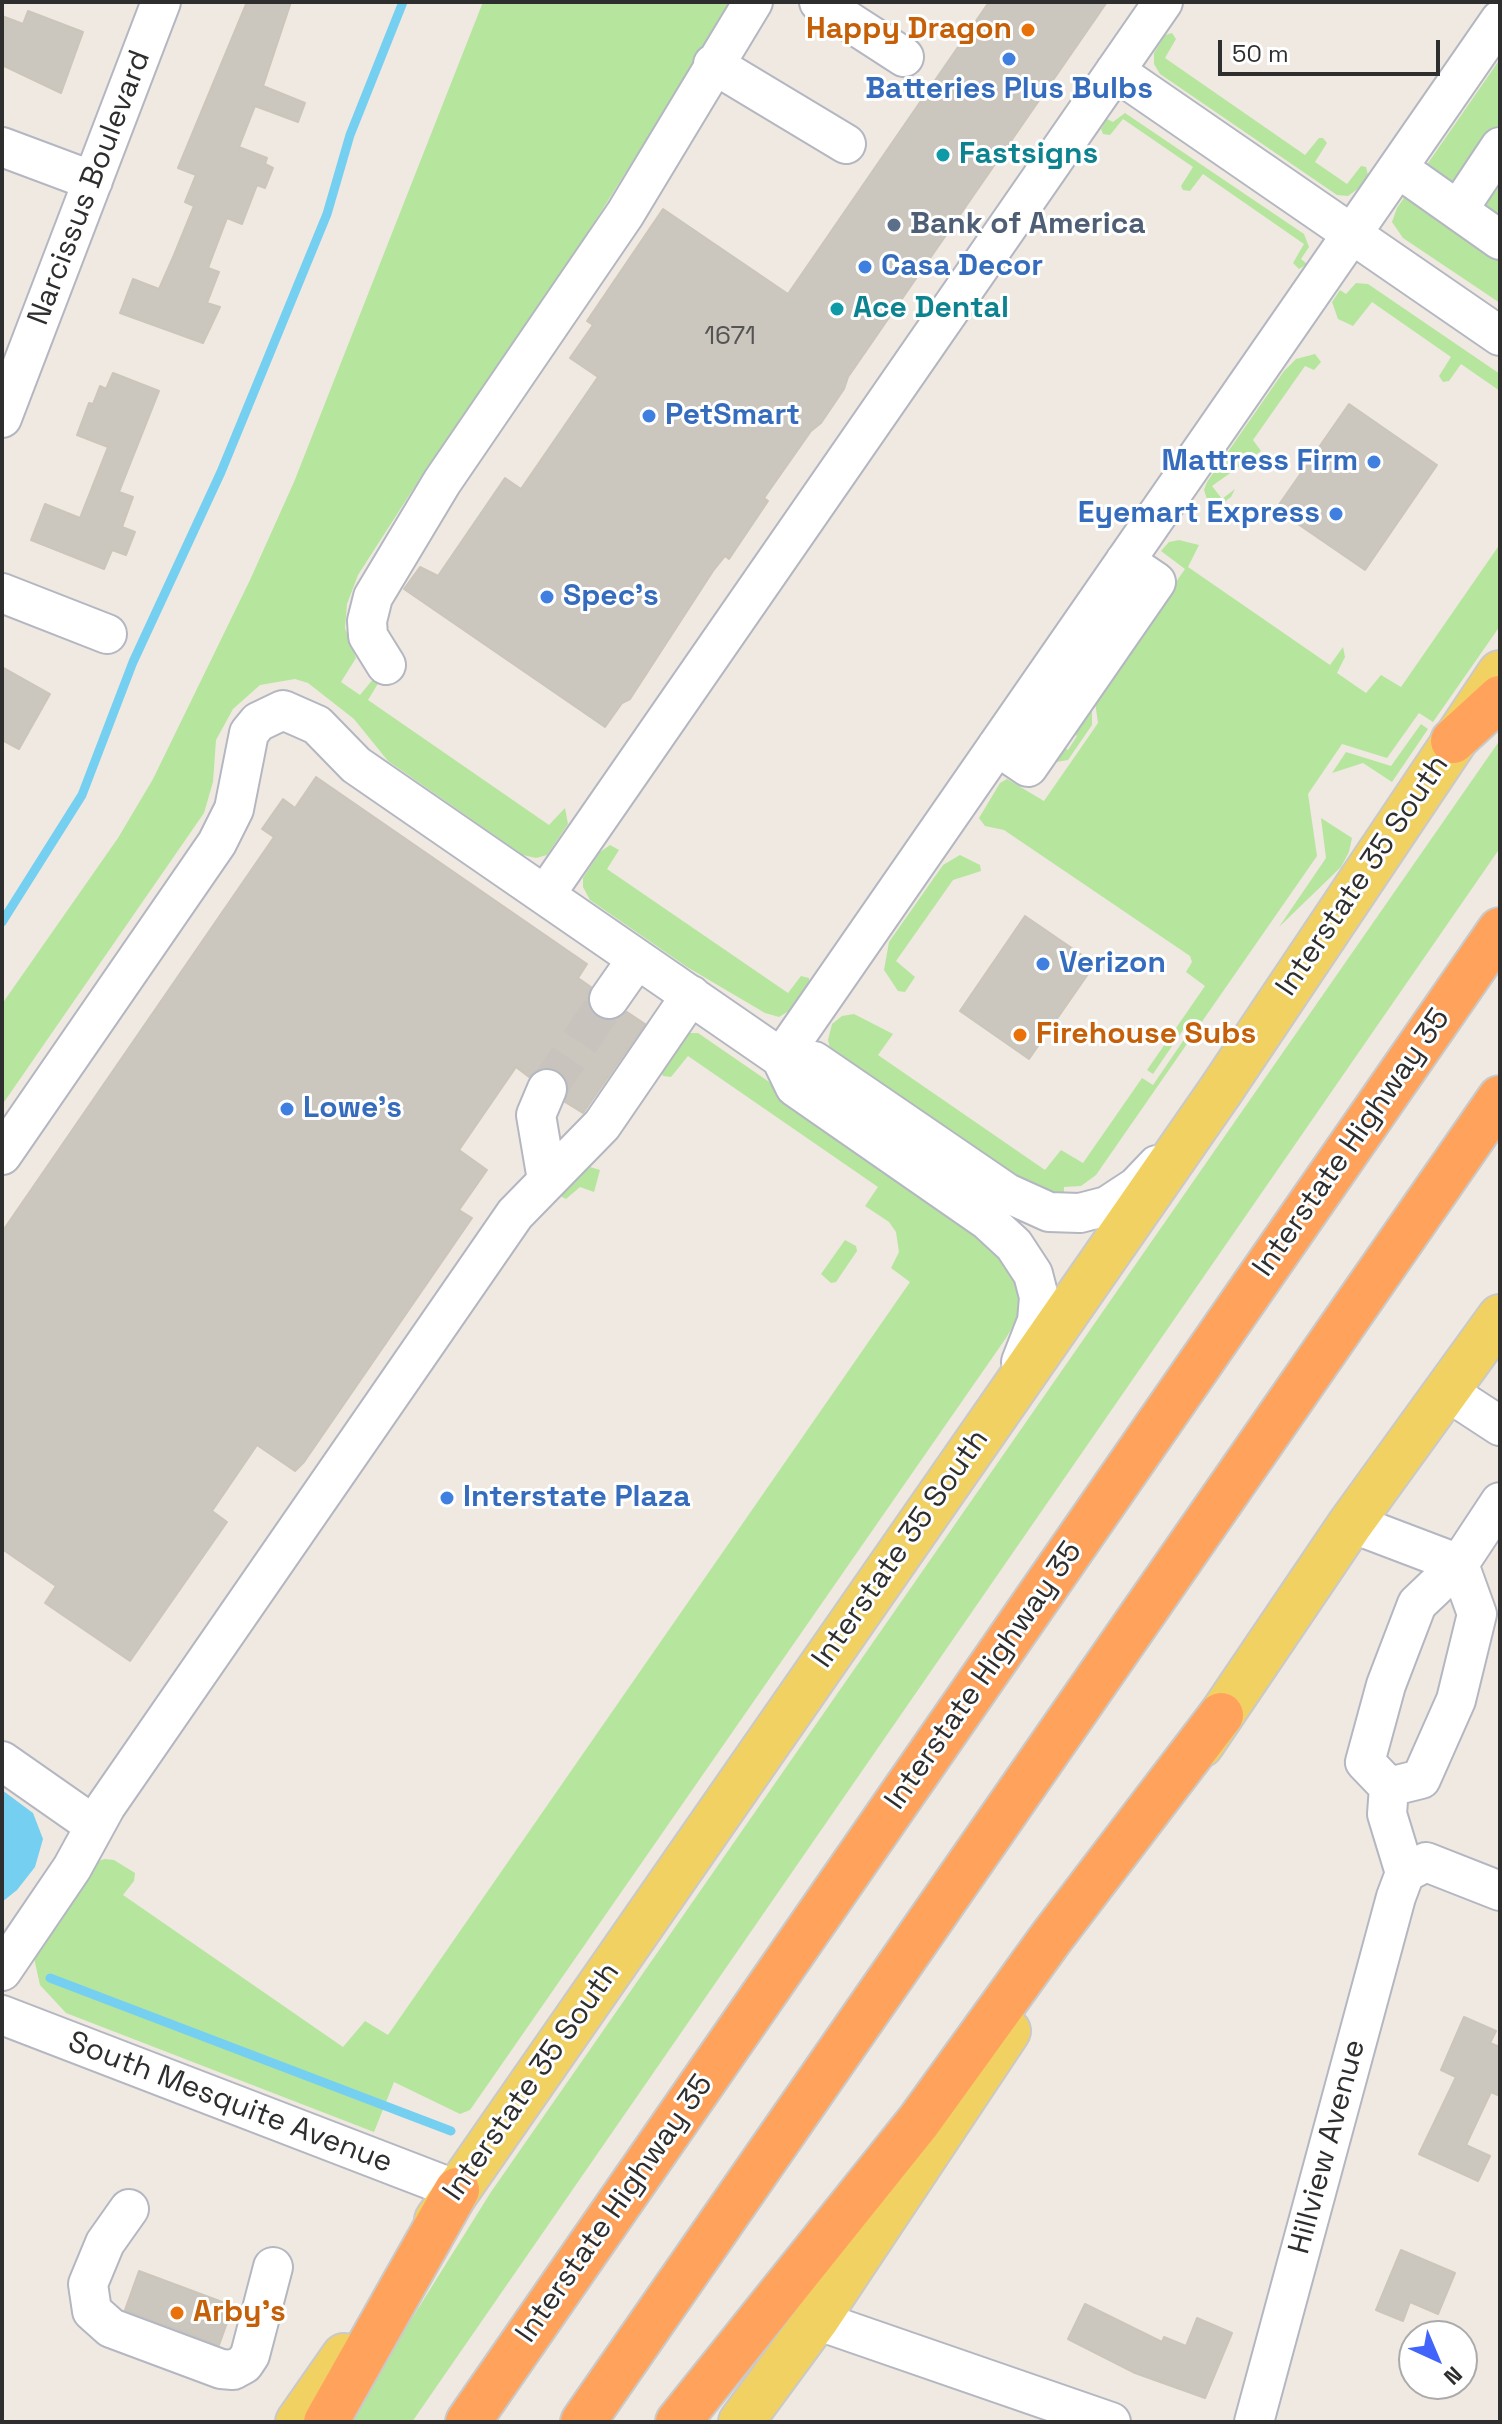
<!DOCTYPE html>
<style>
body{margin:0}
#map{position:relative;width:1502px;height:2424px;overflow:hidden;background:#efe9e1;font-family:"Space Grotesk",sans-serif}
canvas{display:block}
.frame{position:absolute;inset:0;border:4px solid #2e2e2e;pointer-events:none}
.north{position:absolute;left:1398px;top:2320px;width:80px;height:80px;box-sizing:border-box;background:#fff;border:2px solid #ababab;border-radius:50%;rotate:136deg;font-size:22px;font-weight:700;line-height:32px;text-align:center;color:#2e2e2e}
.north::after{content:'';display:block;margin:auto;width:28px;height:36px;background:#4264fb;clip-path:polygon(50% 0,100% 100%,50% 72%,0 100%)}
.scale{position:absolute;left:1218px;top:40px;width:222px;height:36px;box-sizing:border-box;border:4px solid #2e2e2e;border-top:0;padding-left:10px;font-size:24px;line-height:28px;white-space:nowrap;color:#2e2e2e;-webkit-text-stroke:6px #fff;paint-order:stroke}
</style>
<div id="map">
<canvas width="1502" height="2424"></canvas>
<div class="frame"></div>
<div class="north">N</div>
<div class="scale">50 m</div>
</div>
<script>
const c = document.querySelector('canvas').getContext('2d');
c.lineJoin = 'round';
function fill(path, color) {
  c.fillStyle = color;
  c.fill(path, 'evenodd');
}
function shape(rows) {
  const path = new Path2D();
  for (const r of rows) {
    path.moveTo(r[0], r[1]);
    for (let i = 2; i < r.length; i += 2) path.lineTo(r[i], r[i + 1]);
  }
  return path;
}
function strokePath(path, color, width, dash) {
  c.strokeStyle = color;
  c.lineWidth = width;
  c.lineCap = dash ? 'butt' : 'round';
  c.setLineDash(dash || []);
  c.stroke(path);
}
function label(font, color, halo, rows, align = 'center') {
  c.font = font + ' "Space Grotesk",sans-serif';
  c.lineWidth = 6;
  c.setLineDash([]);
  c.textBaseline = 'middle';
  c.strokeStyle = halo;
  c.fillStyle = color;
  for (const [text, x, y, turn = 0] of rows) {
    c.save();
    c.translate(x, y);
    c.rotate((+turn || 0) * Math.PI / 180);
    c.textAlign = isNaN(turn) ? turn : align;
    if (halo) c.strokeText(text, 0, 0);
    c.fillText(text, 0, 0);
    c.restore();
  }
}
const green = shape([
 [483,2,733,2,585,237,426,469,358,575,347,604,345,628,356,658,341,682,360,695,374,678,379,682,368,700,549,825,565,808,568,824,547,855,536,858,523,855,388,761,354,719,308,683,295,679,260,685,233,709,216,740,213,782,204,813,2,1105,2,1004,118,838,153,779,250,580,294,482],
 [1172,33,1176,39,1165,58,1305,155,1319,138,1323,138,1327,143,1315,162,1347,184,1361,166,1366,167,1368,175,1359,188,1348,196,1337,195,1160,74,1154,64,1154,53,1165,35],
 [1500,59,1500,303,1403,238,1392,222,1397,208],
 [1125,113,1304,234,1309,247,1301,259,1307,264,1299,269,1293,263,1304,244,1203,174,1190,191,1183,190,1181,186,1193,167,1123,119,1110,135,1103,134,1101,129,1107,119,1113,122],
 [1356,283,1368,284,1500,374,1500,391,1461,364,1449,381,1443,382,1439,376,1451,357,1372,302,1353,326,1338,319,1332,302,1340,290,1346,294],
 [1315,354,1321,362,1314,370,1305,366,1253,440,1261,451,1212,486,1222,499,1235,489,1231,497,1219,506,1208,502,1204,490,1207,482,1284,371,1296,359],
 [1179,540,1199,545,1188,567,1330,665,1343,647,1345,657,1337,673,1366,693,1381,675,1401,687,1500,544,1500,626,1433,722,1419,713,1387,758,1342,744,1308,794,1317,856,1192,1036,1183,1030,1153,1074,1147,1070,1205,986,1186,972,1192,962,1190,956,1004,830,985,826,979,818,1000,783,1007,779,1044,801,1098,723,1095,702,1099,693,1185,569,1161,551,1169,542],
 [1092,707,1092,725,1068,760,1056,762,1053,760,1056,743,1068,750,1077,736,1066,728],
 [1421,724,1428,729,1392,782,1363,763,1332,773,1346,752,1391,766],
 [1500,740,1500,848,412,2422,347,2422,491,2192],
 [1321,818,1352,838,1349,852,1341,867,1279,927,1326,858],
 [610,845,619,850,607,869,788,993,801,976,809,978,809,985,792,1009,779,1017,765,1013,687,967,590,900,583,887,583,878,600,852],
 [960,855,980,865,981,871,953,880,896,961,915,977,905,992,898,991,884,970,889,942,943,865],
 [854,1014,893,1034,878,1055,1045,1170,1061,1150,1083,1163,1142,1078,1153,1085,1185,1038,1189,1041,1096,1175,1081,1186,1064,1187,1064,1195,1041,1193,831,1053,828,1040,832,1024,842,1016],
 [688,1033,698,1033,996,1238,1020,1271,1022,1311,1006,1338,470,2110,460,2114,394,2082,374,2132,66,2013,40,1985,34,1958,98,1861,105,1859,114,1860,135,1873,134,1881,123,1895,343,2047,365,2021,388,2035,910,1282,891,1268,899,1252,896,1232,889,1222,865,1206,878,1187,688,1056,671,1077,663,1076,661,1071],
 [590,1167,600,1170,594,1192,580,1187,566,1199,562,1197,562,1191],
 [845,1240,856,1246,857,1251,836,1282,831,1283,821,1274]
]);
const water = shape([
 [2,1790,33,1813,43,1839,35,1867,17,1890,2,1902]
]);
const stream = shape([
 [2,922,82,795,133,662,221,472,327,214,350,135,403,2],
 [50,1978,451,2131]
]);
const building = shape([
 [247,2,291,2,263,86,305,103,298,122,255,106,239,147,267,158,265,164,273,168,265,188,257,185,242,224,227,218,208,268,219,272,207,303,220,307,203,343,120,313,133,279,159,289,174,255,194,206,185,202,196,175,178,168,247,2],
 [989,2,1107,2,848,377,844,389,821,423,811,431,764,498,768,501,729,559,725,556,713,571,630,699,622,703,605,727,404,589,420,567,438,576,505,478,521,489,598,377,570,358,593,325,587,321,663,209,788,294,989,2],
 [28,11,83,32,61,93,2,65,2,16,23,24,28,11],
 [113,373,159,391,119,492,133,497,122,527,135,532,126,555,112,550,104,569,31,540,45,504,80,518,108,447,77,435,89,403,93,404,100,386,106,389,113,373],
 [1349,404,1437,465,1365,570,1276,509,1349,404],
 [2,667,50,694,19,749,2,740,2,667],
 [316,777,587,964,578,978,591,987,587,998,596,1016,608,1021,627,1012,645,1024,583,1113,565,1102,569,1086,556,1069,544,1067,529,1077,516,1067,459,1150,487,1170,459,1210,472,1218,304,1462,295,1471,257,1445,212,1511,227,1522,130,1661,45,1603,56,1586,2,1549,2,1232,274,837,262,829,283,799,295,808,316,777],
 [1025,916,1095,964,1029,1059,960,1011,1025,916],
 [1464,2017,1496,2031,1490,2043,1500,2047,1500,2096,1491,2092,1466,2145,1490,2156,1478,2181,1419,2154,1456,2077,1441,2070,1464,2017],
 [1401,2250,1455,2273,1438,2314,1410,2302,1403,2321,1376,2310,1401,2250],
 [139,2271,233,2306,219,2345,125,2310,139,2271],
 [1085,2304,1162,2342,1164,2337,1186,2346,1197,2318,1232,2333,1205,2398,1135,2373,1068,2339,1085,2304]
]);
const minorTunnel = shape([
 [547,1089,609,999]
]);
const minor = shape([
 [819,2,904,57],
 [713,64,846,144],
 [1115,71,1500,336],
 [2,147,93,181],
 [1398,168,1500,240],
 [1458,210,1500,147],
 [2,418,161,2],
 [2,593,107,634],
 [386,665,368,636,367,621,373,597,442,482,625,214,753,2],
 [997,746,1028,767,1156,582,1125,561],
 [545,895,1163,2],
 [609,999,637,959],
 [547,1089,536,1115,547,1180],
 [2,1155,217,843,234,809,249,733,258,722,283,710,317,725,356,765,781,1058,1500,20],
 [1021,1362,1037,1321,1039,1297,1033,1274,1014,1245,988,1221,795,1087,781,1058,814,1061,1007,1193,1049,1212,1080,1213,1107,1206,1136,1187,1157,1165],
 [1448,1392,1500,1426],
 [1351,1523,1459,1564,1477,1614,1456,1700,1421,1779,1389,1787,1365,1762,1386,1685,1417,1604,1459,1564,1500,1502],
 [2,1761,95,1826],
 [1389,1787,1387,1814,1405,1873],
 [1405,1873,1426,1862,1500,1891],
 [2,1971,72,1868,106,1806,515,1214,602,1125,691,995],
 [2,2015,457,2190],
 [129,2209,105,2243,88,2284,92,2311,111,2328,221,2369,233,2370,244,2364,250,2355,273,2267],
 [816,2320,1111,2422],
 [1254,2422,1396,1897,1405,1873]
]);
const major = shape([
 [1201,1745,1351,1523,1500,1317],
 [437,2220,1221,1090,1500,673],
 [298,2422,344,2356],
 [741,2422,816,2320,1008,2031]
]);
const highway = shape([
 [1453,741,1500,698],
 [326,2422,457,2190],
 [468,2422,1500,930],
 [583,2422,1500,1098],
 [678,2422,919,2121,1051,1938,1221,1715]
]);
const markers = [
 [1028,30,8,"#e8710a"],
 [1009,59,8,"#3f7fe0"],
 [943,155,8,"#0f9aa8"],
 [894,225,8,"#5c6f8a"],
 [865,267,8,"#3f7fe0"],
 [837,309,8,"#0f9aa8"],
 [649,416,8,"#3f7fe0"],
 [1374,462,8,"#3f7fe0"],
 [1336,514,8,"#3f7fe0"],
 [547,597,8,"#3f7fe0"],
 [1043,964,8,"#3f7fe0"],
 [1020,1035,8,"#e8710a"],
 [287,1109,8,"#3f7fe0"],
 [447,1498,8,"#3f7fe0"],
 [177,2313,8,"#e8710a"]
];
const numberNames = [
 ["1671",730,337]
];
const foodNames = [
 ["Happy Dragon",1012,30,"right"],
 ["Firehouse Subs",1036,1035],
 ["Arby's",193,2313]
];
const shopNames = [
 ["Batteries Plus Bulbs",1009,90,"center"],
 ["Casa Decor",881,267],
 ["PetSmart",665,416],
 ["Mattress Firm",1358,462,"right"],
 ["Eyemart Express",1320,514,"right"],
 ["Spec's",563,597],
 ["Verizon",1059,964],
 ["Lowe's",303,1109],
 ["Interstate Plaza",463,1498]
];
const cultureNames = [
 ["Fastsigns",959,155],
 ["Ace Dental",853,309]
];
const streetNames = [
 ["Narcissus Boulevard",90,188,-69],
 ["Interstate 35 South",1363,876,-56],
 ["Interstate Highway 35",1352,1143,-55],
 ["Interstate 35 South",901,1549,-55],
 ["Interstate Highway 35",984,1676,-55],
 ["Interstate 35 South",532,2082,-55],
 ["South Mesquite Avenue",230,2103,21],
 ["Hillview Avenue",1328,2147,-75],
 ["Interstate Highway 35",615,2209,-55]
];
const serviceNames = [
 ["Bank of America",910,225]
];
fill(green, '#b6e59e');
fill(water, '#75cff0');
strokePath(stream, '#75cff0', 9);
fill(building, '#cbc7bf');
strokePath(building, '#cbc5ba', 2);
strokePath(minorTunnel, '#c8c4bd', 38, [38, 19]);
strokePath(minor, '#b4b7c1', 42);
strokePath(major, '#c9c9c9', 48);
strokePath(highway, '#c9c9c9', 48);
strokePath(minor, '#fff', 38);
strokePath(major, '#f2d163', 44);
strokePath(highway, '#ffa35c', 44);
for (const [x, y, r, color] of markers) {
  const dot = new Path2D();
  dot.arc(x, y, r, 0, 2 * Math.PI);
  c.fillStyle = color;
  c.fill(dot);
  strokePath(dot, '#fff', 3);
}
label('26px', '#555452', null, numberNames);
label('bold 30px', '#c56008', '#fff', foodNames, 'left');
label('bold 30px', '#366cbe', '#fff', shopNames, 'left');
label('bold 30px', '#0d838f', '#fff', cultureNames, 'left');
label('30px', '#2e2e2e', '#fff', streetNames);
label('bold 30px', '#4e5e75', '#fff', serviceNames, 'left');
</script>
